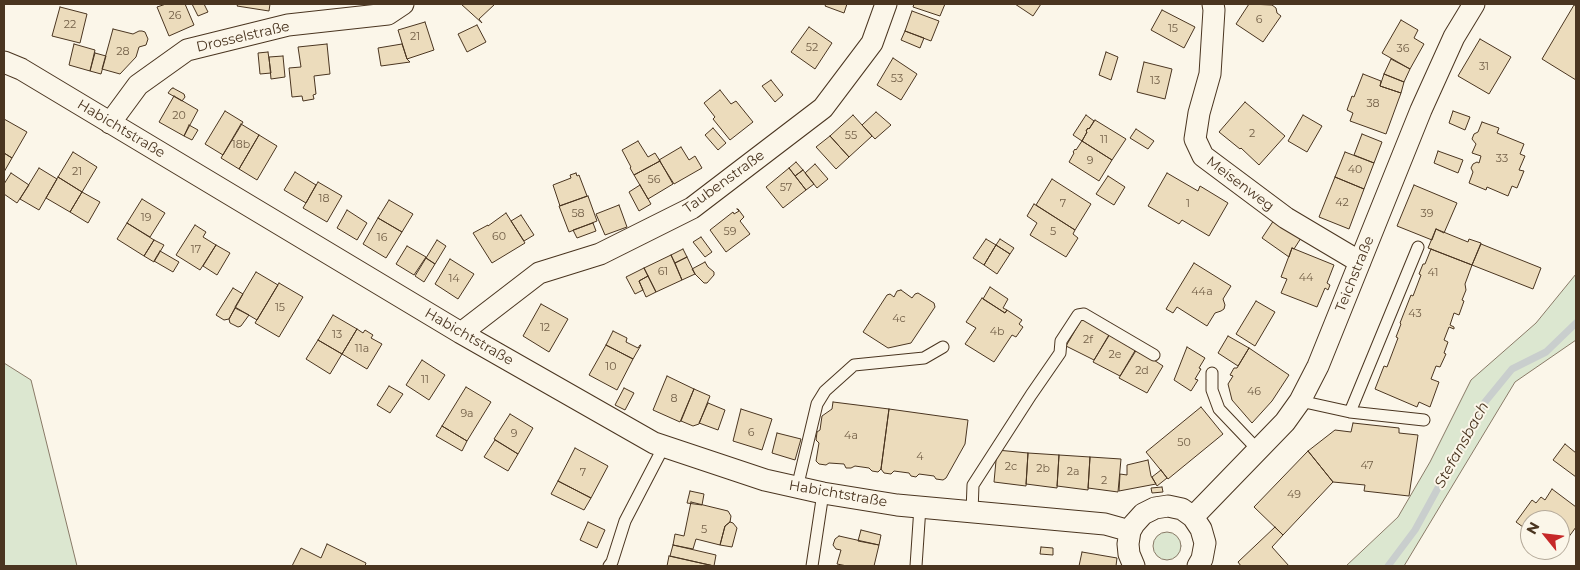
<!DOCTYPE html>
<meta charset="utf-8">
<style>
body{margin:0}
#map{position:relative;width:1580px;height:570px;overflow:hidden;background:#fbf6e9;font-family:Montserrat,sans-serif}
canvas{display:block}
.frame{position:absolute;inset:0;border:5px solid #4a3520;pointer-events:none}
.north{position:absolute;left:1520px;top:510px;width:50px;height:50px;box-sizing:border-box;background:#fbf6e9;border:1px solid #b4a999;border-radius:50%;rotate:299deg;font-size:14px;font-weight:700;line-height:20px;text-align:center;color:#4a3520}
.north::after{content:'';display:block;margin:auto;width:18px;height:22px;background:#c62828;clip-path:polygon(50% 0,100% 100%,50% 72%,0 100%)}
</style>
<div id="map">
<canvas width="1580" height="570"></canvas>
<div class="frame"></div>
<div class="north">N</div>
</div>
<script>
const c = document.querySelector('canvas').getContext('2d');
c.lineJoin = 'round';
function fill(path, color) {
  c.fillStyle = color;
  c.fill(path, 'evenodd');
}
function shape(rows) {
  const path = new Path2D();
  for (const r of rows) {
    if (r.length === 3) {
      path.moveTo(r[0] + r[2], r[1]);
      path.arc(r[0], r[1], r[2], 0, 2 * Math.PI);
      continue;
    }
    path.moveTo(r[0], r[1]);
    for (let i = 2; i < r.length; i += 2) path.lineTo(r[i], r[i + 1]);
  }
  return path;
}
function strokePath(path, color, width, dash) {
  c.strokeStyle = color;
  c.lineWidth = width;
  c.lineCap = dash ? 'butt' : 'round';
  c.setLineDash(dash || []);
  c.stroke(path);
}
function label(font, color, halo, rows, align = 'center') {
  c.font = font + ' Montserrat,sans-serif';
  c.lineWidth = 4;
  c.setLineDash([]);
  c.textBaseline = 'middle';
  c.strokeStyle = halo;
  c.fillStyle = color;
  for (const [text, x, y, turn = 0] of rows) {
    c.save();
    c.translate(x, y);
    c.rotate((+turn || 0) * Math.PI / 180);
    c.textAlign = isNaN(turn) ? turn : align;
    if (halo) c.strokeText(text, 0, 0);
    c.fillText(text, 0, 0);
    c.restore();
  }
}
const green = shape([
 [1576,274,1576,340,1515,382,1404,566,1346,566,1398,517,1430,462,1471,380,1536,323,1576,274],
 [4,363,31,380,77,566,4,566,4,363],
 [1167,546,14]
]);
const stream = shape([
 [1388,566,1415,530,1485,402,1512,369,1546,352,1576,323]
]);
const building = shape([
 [166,4,185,4,194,25,169,36,157,7,166,4],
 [192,4,204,4,208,12,198,16,192,4],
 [238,4,270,4,269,11,237,6,238,4],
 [461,4,495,4,479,19,482,23,461,4],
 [826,4,847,4,844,13,825,6,826,4],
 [914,4,945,4,940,16,913,7,914,4],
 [1015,4,1041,4,1033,16,1015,4],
 [1249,4,1272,5,1276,8,1277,13,1281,16,1263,42,1236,24,1249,4],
 [1574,5,1576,6,1576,80,1542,59,1574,5],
 [60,7,87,14,80,43,52,36,60,7],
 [1162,10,1195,27,1184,48,1151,30,1162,10],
 [912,11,939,21,931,41,905,31,912,11],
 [1401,20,1418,30,1414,38,1424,44,1410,69,1382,53,1401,20],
 [425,22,434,50,407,59,398,30,425,22],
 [477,25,486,42,467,52,458,34,477,25],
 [809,27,832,43,815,69,791,52,809,27],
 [113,29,133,34,139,31,142,31,145,32,148,39,146,45,139,47,136,57,120,74,102,69,113,29],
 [905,31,924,38,920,48,901,40,905,31],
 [1480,39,1511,57,1489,94,1458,76,1480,39],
 [74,44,95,50,90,71,69,65,74,44],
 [327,44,330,74,314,76,316,94,313,95,314,99,303,101,302,96,292,97,289,68,301,67,298,47,327,44],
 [402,44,407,59,410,62,381,66,378,48,402,44],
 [268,52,271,73,260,74,258,53,268,52],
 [1106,52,1118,57,1111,80,1099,75,1106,52],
 [95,53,106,56,101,74,90,71,95,53],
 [283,56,285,77,271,79,269,57,283,56],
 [893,58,917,74,901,100,877,85,893,58],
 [1391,59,1410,69,1404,82,1384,74,1391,59],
 [1144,62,1172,69,1165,99,1137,92,1144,62],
 [1363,74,1381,81,1380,86,1401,93,1386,134,1350,121,1353,113,1347,110,1352,96,1354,97,1363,74],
 [1384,74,1404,82,1401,93,1380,86,1384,74],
 [771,80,783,95,775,102,762,86,771,80],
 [173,88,184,94,185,97,182,101,168,93,171,89,173,88],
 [720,90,731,104,736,101,753,122,730,140,713,119,715,117,704,103,720,90],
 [174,96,198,110,184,136,159,122,174,96],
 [1245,102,1285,136,1259,165,1241,148,1240,149,1219,132,1245,102],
 [225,111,243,122,223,155,205,144,225,111],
 [1453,111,1470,117,1465,130,1449,123,1453,111],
 [876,112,891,125,875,139,862,125,876,112],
 [853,115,872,136,849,157,830,136,853,115],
 [1086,115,1094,121,1089,129,1088,128,1086,131,1087,132,1082,141,1073,135,1086,115],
 [1303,115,1322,126,1307,152,1288,141,1303,115],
 [4,119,27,132,12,158,4,153,4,119],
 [1095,120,1126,139,1112,160,1082,141,1087,132,1086,131,1088,128,1089,129,1095,120],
 [1482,122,1499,128,1497,133,1524,144,1520,154,1525,156,1519,170,1524,171,1517,188,1512,186,1508,196,1487,187,1486,190,1469,183,1473,172,1471,168,1473,164,1477,162,1479,163,1481,156,1472,153,1476,144,1472,139,1474,134,1478,132,1482,122],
 [241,124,259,135,239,169,221,158,241,124],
 [189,125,198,130,192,140,184,136,189,125],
 [713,128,726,143,718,150,705,135,713,128],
 [1136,129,1154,141,1148,149,1130,138,1136,129],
 [1362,134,1382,142,1374,163,1354,155,1362,134],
 [259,135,277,146,257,180,239,169,259,135],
 [830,136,849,157,836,169,816,147,830,136],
 [638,141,648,157,655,153,660,161,634,175,630,168,631,167,622,150,638,141],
 [1082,141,1112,160,1099,181,1069,162,1074,153,1073,152,1075,149,1076,150,1082,141],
 [681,147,689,160,695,156,702,168,674,184,659,160,681,147],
 [1438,151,1463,160,1458,173,1434,163,1438,151],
 [73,152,97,167,82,192,58,177,73,152],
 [1345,152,1374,163,1364,189,1335,177,1345,152],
 [4,153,12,158,4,172,4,153],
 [660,161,673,184,648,199,634,175,660,161],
 [796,162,803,170,795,176,789,168,796,162],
 [815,164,828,179,817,188,805,173,815,164],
 [39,168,57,179,39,210,20,199,39,168],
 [789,168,806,190,783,208,766,187,789,168],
 [803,170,814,184,806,190,795,176,803,170],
 [295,172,316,185,306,203,284,190,295,172],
 [11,173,29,185,17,203,4,194,4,184,11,173],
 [576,173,577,176,579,175,587,196,560,206,553,185,571,178,570,175,576,173],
 [1167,173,1198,191,1200,186,1228,203,1209,236,1182,220,1179,224,1148,206,1167,173],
 [1108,176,1125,187,1114,205,1096,194,1108,176],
 [58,177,82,192,70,212,46,198,58,177],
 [1335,177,1364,189,1349,229,1319,217,1335,177],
 [1052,179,1091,204,1075,230,1036,205,1052,179],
 [318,182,342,196,327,222,303,208,318,182],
 [640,185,651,204,639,211,629,192,640,185],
 [1414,185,1457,203,1444,233,1436,229,1432,240,1397,226,1414,185],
 [82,192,100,202,88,223,70,212,82,192],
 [588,196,597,221,569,232,559,206,588,196],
 [142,199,165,213,150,237,127,223,142,199],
 [389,200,413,214,402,232,378,218,389,200],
 [1034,204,1075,230,1073,234,1078,238,1066,257,1030,235,1037,223,1027,216,1034,204],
 [619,205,627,227,605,235,596,214,619,205],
 [737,209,738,209,744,217,740,221,750,234,726,252,710,230,733,212,734,214,739,211,737,209],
 [347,210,367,223,357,240,337,228,347,210],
 [506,213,525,243,492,263,473,233,488,225,488,226,506,213],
 [521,215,534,235,524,241,511,221,521,215],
 [378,218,402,232,386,258,363,244,378,218],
 [1274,220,1301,238,1294,249,1292,248,1289,257,1262,238,1274,220],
 [127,223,154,240,144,256,117,239,127,223],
 [593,223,596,231,577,238,573,230,593,223],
 [195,225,206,232,203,237,216,245,200,270,176,255,195,225],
 [1436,229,1468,242,1469,239,1481,243,1472,265,1428,248,1436,229],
 [701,237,712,252,705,257,693,242,701,237],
 [986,239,996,245,984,265,973,258,986,239],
 [1000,239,1014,248,1010,254,996,245,1000,239],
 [154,240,164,245,154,262,144,256,154,240],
 [437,240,446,246,435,264,426,258,437,240],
 [1481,244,1541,268,1533,289,1472,265,1481,244],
 [216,245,230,253,217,275,203,266,216,245],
 [996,245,1010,254,997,274,984,265,996,245],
 [407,246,426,257,414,275,396,264,407,246],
 [1292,248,1334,265,1327,283,1330,285,1328,290,1325,288,1317,307,1281,293,1287,279,1281,277,1292,248],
 [683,249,687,257,675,263,671,255,683,249],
 [1431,249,1472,265,1465,284,1466,290,1462,300,1464,301,1459,315,1454,313,1450,325,1454,327,1454,329,1449,327,1444,340,1448,342,1444,353,1446,354,1440,367,1436,366,1431,379,1439,382,1430,407,1419,402,1417,407,1375,389,1384,366,1387,367,1398,338,1396,337,1401,324,1400,323,1411,295,1413,296,1421,275,1419,274,1423,264,1425,264,1431,249],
 [160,251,179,262,173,272,154,261,160,251],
 [671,255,682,280,656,292,644,268,671,255],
 [687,257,695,274,682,280,675,263,687,257],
 [426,258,435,264,424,282,415,276,426,258],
 [450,259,474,274,458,299,435,284,450,259],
 [705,262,708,267,714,272,714,275,707,283,704,283,695,274,692,269,705,262],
 [1194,263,1231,286,1223,299,1225,305,1224,309,1221,311,1215,313,1207,326,1177,307,1173,313,1166,309,1194,263],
 [644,268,648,276,639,281,643,290,635,294,626,277,644,268],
 [256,272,278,285,257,320,235,307,256,272],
 [648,276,656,292,646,297,639,281,648,276],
 [279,283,303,297,279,337,255,323,279,283],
 [990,287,1008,299,1003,308,1007,310,1005,313,983,299,990,287],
 [233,288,243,294,229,319,224,320,216,315,233,288],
 [901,290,912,298,915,294,918,293,934,303,935,307,911,343,888,348,863,332,887,295,890,294,894,297,897,291,901,290],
 [982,298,1005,313,1007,310,1022,320,1019,324,1023,327,1016,337,1012,335,994,362,965,344,976,328,966,322,982,298],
 [1256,301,1275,312,1255,346,1236,334,1256,301],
 [541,304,568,319,549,352,523,336,541,304],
 [235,308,249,315,241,326,238,327,230,323,229,319,235,308],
 [333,315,357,329,342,354,318,340,333,315],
 [1083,317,1110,334,1094,360,1066,346,1083,317],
 [357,329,363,333,365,330,373,335,371,338,382,344,367,369,342,354,357,329],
 [613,331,627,338,626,342,638,348,640,345,641,345,633,359,606,345,613,331],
 [1110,333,1136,349,1120,376,1093,362,1110,333],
 [1228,336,1249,348,1238,366,1218,353,1228,336],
 [318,340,342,354,330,374,306,359,318,340],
 [606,345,633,359,617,390,589,375,606,345],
 [1187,347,1205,358,1199,368,1201,369,1195,379,1198,380,1191,391,1174,380,1187,347],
 [1249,348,1289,375,1272,401,1252,423,1232,400,1228,384,1233,376,1230,375,1234,368,1237,368,1249,348],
 [1137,349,1163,366,1147,393,1119,378,1137,349],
 [422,360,445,375,429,400,406,385,422,360],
 [667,376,694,389,680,422,653,410,667,376],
 [389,386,403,394,390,413,377,405,389,386],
 [466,387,491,402,467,441,442,426,466,387],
 [624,388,634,393,625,410,615,405,624,388],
 [694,389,710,396,699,424,693,426,681,421,694,389],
 [833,402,889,409,881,469,878,472,872,471,869,468,855,466,851,468,846,468,844,464,829,463,826,465,819,464,816,461,819,443,816,440,817,432,820,430,822,416,832,409,833,402],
 [708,403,725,410,718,430,699,423,708,403],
 [1201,407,1223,434,1168,479,1146,452,1201,407],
 [741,409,772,419,762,450,733,441,741,409],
 [889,409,968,420,965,444,946,478,943,480,936,479,934,476,919,474,916,477,911,476,909,473,894,471,891,474,884,473,881,469,889,409],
 [510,414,533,428,518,454,494,439,510,414],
 [1353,423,1399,428,1399,433,1418,435,1409,496,1364,491,1365,485,1333,482,1308,451,1335,430,1351,432,1353,423],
 [442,426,467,441,462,451,436,436,442,426],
 [777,433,801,439,795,460,772,453,777,433],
 [495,440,518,454,508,471,484,457,495,440],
 [1565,444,1576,453,1576,477,1553,460,1565,444],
 [575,448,608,466,591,498,558,481,575,448],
 [997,450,1028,453,1026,486,994,482,997,450],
 [1308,451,1333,482,1283,535,1254,507,1308,451],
 [1028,453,1059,455,1057,488,1026,484,1028,453],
 [1059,455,1090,457,1088,490,1057,486,1059,455],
 [1090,457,1121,459,1118,492,1088,488,1090,457],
 [1148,460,1151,476,1156,484,1119,491,1120,474,1127,475,1127,465,1148,460],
 [1161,470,1167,478,1157,486,1152,477,1161,470],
 [558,481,591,498,584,510,551,494,558,481],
 [1162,487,1163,492,1152,493,1151,488,1162,487],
 [1552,489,1576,507,1576,527,1560,549,1560,520,1530,520,1530,532,1516,522,1532,500,1536,503,1541,497,1545,500,1552,489],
 [690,491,704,494,702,505,687,503,690,491],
 [691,502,728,511,731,516,730,522,725,526,720,545,696,539,693,549,673,545,675,534,684,536,691,502],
 [588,522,605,530,597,548,580,540,588,522],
 [730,522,733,523,737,528,732,547,720,545,725,526,730,522],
 [1275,527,1283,535,1272,547,1289,566,1241,566,1238,562,1275,527],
 [861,530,881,535,879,545,858,541,861,530],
 [839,536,879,545,874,566,847,566,837,564,841,550,836,549,833,545,835,539,839,536],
 [327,544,366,563,365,566,292,566,301,548,321,558,327,544],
 [673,545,716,555,714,566,670,556,673,545],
 [1041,547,1053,548,1053,555,1040,554,1041,547],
 [1082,552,1117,558,1116,566,1079,566,1082,552],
 [669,556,714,566,667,566,669,556]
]);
const lane = shape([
 [1212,373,1212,390,1219,409,1258,450],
 [1300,401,1350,412,1424,420],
 [1350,412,1418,247],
 [797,488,817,404,825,391,854,365,924,358,943,347],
 [972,512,973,485,1031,395,1060,353,1061,341,1078,315,1084,314,1154,355],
 [609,566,612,562,625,521,664,446],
 [812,566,823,493],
 [916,566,920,507]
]);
const street = shape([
 [1213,4,1214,10,1210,74,1199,113,1195,139,1203,156,1286,218,1360,262],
 [4,62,21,69,461,333,654,443,765,480,823,493,897,505,1105,524,1130,531],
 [110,123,138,85,187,50,288,25,388,14,403,4],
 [461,333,539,273,600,254,692,208,823,108,872,43,886,4],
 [1193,517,1285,422,1300,401,1318,366,1421,110,1454,37,1474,4],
 [1134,566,1129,554,1128,544,1130,531,1134,524,1143,514,1155,508,1168,506,1182,509,1193,517,1201,529,1205,543,1202,559,1198,566]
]);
const numberNames = [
 ["26",175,16],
 ["6",1259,20],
 ["22",70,25],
 ["15",1173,29],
 ["21",415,37],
 ["52",812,48],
 ["36",1403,49],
 ["28",123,52],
 ["31",1484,67],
 ["53",897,79],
 ["13",1155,81],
 ["38",1373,104],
 ["20",179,116],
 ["2",1252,134],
 ["55",851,136],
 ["11",1104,140],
 ["18b",241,145],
 ["33",1502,159],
 ["9",1090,161],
 ["40",1355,170],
 ["21",77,172],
 ["56",654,180],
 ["57",786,188],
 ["18",324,199],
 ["42",1342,203],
 ["7",1063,204],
 ["1",1188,204],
 ["58",578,214],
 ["39",1427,214],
 ["19",146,218],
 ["59",730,232],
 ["5",1053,232],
 ["60",499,237],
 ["16",382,238],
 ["17",196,250],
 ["61",663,272],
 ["41",1433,273],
 ["44",1306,278],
 ["14",454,279],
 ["44a",1202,292],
 ["15",280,308],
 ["43",1415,314],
 ["4c",899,319],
 ["12",545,328],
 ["4b",997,332],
 ["13",337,335],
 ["2f",1088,340],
 ["11a",362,349],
 ["2e",1115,355],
 ["10",611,367],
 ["2d",1142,371],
 ["11",425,380],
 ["46",1254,392],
 ["8",674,399],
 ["9a",467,414],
 ["6",751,433],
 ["9",514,434],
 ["4a",851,436],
 ["50",1184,443],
 ["4",920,457],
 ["47",1367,466],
 ["2c",1011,467],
 ["2b",1043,469],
 ["2a",1073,472],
 ["7",583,473],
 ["2",1104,481],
 ["49",1294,495],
 ["5",704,530]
];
const streetNames = [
 ["Drosselstraße",243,37,-13],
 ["Habichtstraße",121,129,31],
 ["Taubenstraße",724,182,-36],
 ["Meisenweg",1240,184,37],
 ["Teichstraße",1355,274,-68],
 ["Habichtstraße",469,337,30],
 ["Habichtstraße",838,494,10]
];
const waterNames = [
 ["Stefansbach",1462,445,-61]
];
fill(green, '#dce7d0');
strokePath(green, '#887966', 1);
strokePath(stream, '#c9cecd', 7);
fill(building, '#ecdcbc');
strokePath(building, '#4a3520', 1);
strokePath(lane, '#4a3520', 13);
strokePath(street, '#4a3520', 23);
strokePath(lane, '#fbf6e9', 11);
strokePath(street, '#fbf6e9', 21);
label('11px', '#725f47', null, numberNames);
label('14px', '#4a3520', '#fbf6e9', streetNames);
label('italic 15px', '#4a3520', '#fbf6e9', waterNames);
</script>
